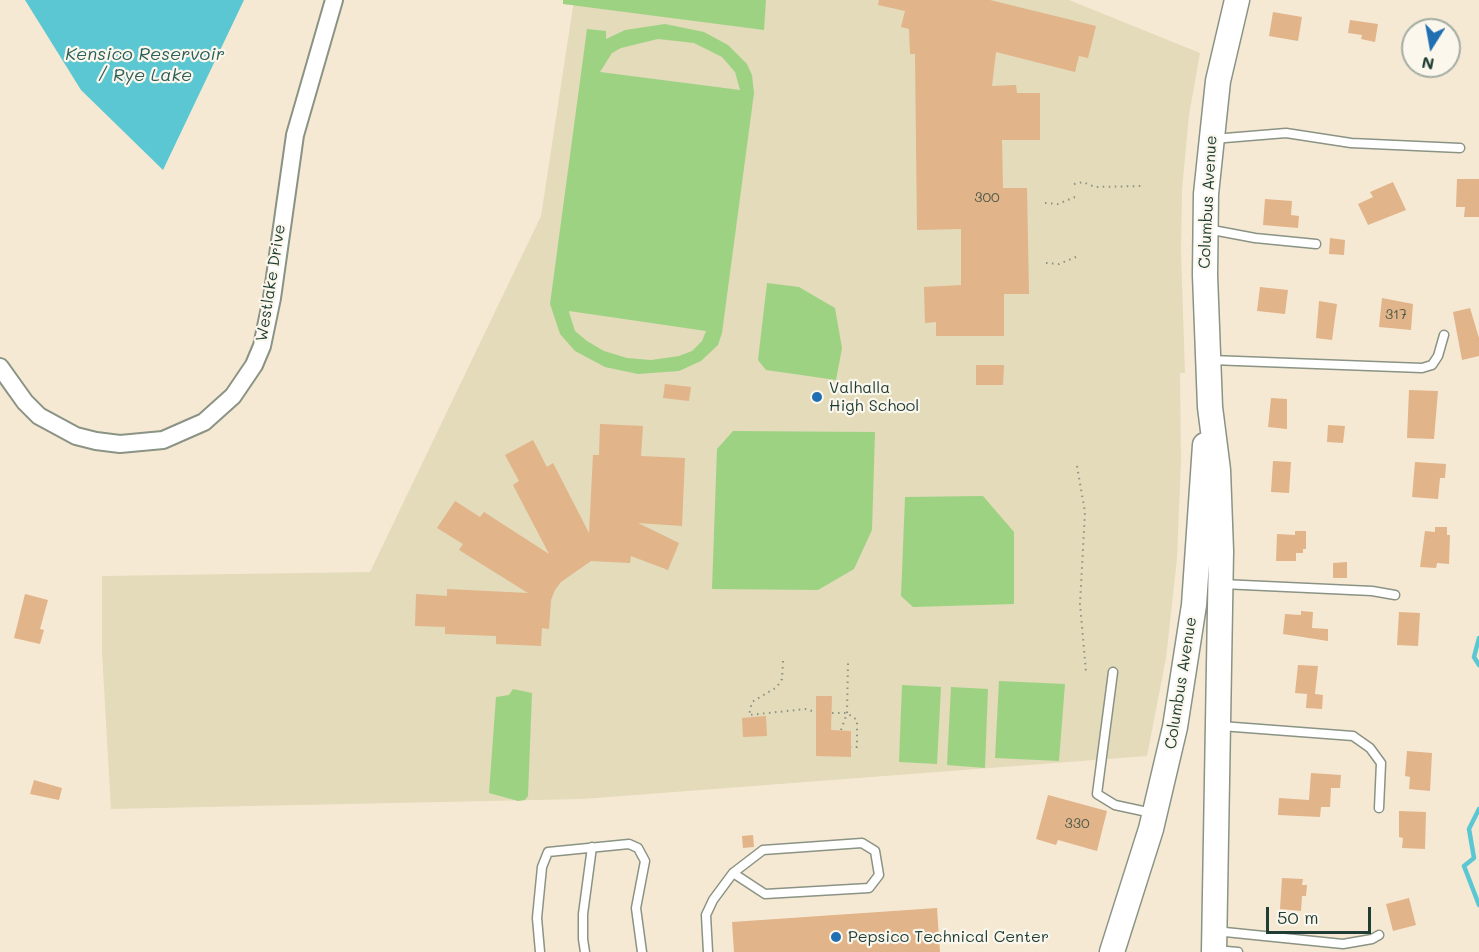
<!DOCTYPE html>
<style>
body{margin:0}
#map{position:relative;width:1479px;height:952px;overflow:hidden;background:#f6e9d4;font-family:Mali,sans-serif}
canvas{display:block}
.north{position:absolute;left:1401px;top:18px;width:60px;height:60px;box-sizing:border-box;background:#fbf7ec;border:2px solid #a3ada2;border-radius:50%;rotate:191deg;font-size:16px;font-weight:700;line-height:24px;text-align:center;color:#1f3d34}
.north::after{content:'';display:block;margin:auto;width:21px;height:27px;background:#1f6fb2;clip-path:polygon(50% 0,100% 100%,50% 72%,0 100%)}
.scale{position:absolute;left:1266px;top:907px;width:105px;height:27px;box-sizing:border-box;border:3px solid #1f3d34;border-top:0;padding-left:8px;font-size:18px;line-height:21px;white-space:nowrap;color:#1f3d34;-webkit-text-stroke:4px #fbf7ec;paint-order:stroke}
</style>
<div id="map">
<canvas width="1479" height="952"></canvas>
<div class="north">N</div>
<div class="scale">50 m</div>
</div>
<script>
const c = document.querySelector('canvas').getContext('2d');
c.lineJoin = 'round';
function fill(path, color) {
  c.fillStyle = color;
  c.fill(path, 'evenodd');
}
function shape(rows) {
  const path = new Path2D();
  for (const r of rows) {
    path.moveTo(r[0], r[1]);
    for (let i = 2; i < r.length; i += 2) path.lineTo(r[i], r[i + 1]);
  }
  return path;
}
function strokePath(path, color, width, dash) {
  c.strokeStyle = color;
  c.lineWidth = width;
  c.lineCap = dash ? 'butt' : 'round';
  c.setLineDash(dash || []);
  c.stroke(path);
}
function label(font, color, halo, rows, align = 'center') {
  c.font = font + ' Mali,sans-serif';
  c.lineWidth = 4.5;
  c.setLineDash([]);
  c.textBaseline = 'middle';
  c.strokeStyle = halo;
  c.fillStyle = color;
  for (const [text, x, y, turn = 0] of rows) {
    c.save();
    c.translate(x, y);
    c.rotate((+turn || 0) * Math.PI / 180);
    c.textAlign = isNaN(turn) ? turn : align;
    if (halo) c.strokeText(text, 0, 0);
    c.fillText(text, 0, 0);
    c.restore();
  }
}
const built = shape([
 [574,0,1069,0,1200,53,1189,115,1182,190,1181,251,1185,373,1180,373,1181,460,1177,559,1166,658,1147,756,583,799,111,809,102,652,102,576,370,572,541,216]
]);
const green = shape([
 [563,0,766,0,764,30,563,4],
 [665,24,704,32,728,45,747,64,752,75,754,93,722,333,718,345,701,361,679,371,638,374,605,367,575,351,560,334,550,304,587,29,606,31,606,39,625,30],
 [658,39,694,43,722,57,735,72,740,90,600,72,612,53,621,48],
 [569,312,569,311,706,331,702,341,692,351,679,356,651,360,627,358,604,351,587,341,575,331],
 [767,283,799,287,835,308,842,348,836,380,766,370,758,360],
 [733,431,875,432,872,530,854,569,818,590,712,589,717,449],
 [983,496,1014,532,1014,604,913,607,901,596,905,497],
 [999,681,1065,684,1059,761,995,758],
 [902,685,941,687,937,764,899,762],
 [951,687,988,689,985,768,947,765],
 [513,689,532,693,528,796,525,800,518,801,489,793,496,697,509,695]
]);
const water = shape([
 [25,0,244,0,163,170,81,90]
]);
const stream = shape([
 [1479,638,1474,657,1479,665],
 [1479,809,1469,829,1474,858,1464,866,1479,905]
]);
const building = shape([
 [879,0,990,0,1096,26,1088,58,1079,56,1075,72,996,52,992,86,1016,85,1017,93,1040,93,1040,140,1002,140,1003,188,1027,188,1029,294,1004,294,1004,336,936,336,936,322,925,323,924,287,961,285,961,229,917,230,915,54,910,54,909,29,901,27,905,11,878,5],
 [1273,12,1302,17,1298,41,1269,36],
 [1350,20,1378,24,1375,42,1361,39,1362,35,1348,33],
 [1457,179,1479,179,1479,217,1464,217,1465,207,1456,207],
 [1393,182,1406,210,1368,225,1358,204,1373,197,1370,192],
 [1265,199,1292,201,1291,215,1299,216,1298,228,1263,225],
 [1330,238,1345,240,1344,255,1329,254],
 [1260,287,1288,290,1285,314,1257,311],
 [1382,298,1413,304,1411,330,1379,327],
 [1319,301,1337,304,1332,340,1316,338],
 [1470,308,1479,338,1479,356,1462,360,1453,312],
 [976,365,1004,365,1003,385,976,385],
 [665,384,691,387,689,401,663,398],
 [1409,390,1438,391,1434,439,1407,438],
 [1271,398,1287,399,1287,429,1268,427],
 [600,424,643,426,641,456,685,458,682,526,638,523,679,543,668,570,631,556,630,563,591,561,561,582,555,590,551,600,549,629,542,628,541,646,496,644,496,636,445,634,445,627,415,626,416,594,447,596,447,589,528,593,459,550,463,544,437,528,455,501,480,517,484,512,549,554,513,485,519,481,505,455,533,440,547,467,553,463,589,533,593,455,599,455],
 [1328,425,1345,426,1343,443,1327,442],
 [1273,461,1291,462,1289,493,1271,492],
 [1415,462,1446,464,1445,478,1440,478,1438,499,1412,497],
 [1435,527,1447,527,1447,535,1450,535,1449,564,1437,563,1436,568,1420,567,1425,531,1435,532],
 [1295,531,1306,531,1306,549,1303,549,1303,553,1296,553,1296,561,1276,561,1277,534,1295,535],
 [1347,562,1347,578,1333,578,1333,563],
 [25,594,48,600,40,629,44,630,40,644,14,638],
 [1301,611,1313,612,1312,628,1328,629,1328,641,1283,634,1285,614,1301,615],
 [1399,612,1420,613,1418,646,1397,645],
 [1298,665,1318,666,1315,694,1323,695,1322,709,1306,708,1307,694,1295,693],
 [816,696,832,696,831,730,851,731,851,757,816,756],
 [766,716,767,736,743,737,742,718],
 [1407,751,1432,753,1430,791,1409,789,1410,777,1405,776],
 [1311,773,1341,775,1340,788,1331,788,1330,807,1321,807,1320,817,1278,815,1279,798,1309,800],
 [34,780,62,788,59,800,30,794],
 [1048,795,1107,811,1097,851,1058,840,1056,845,1036,839],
 [1399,811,1426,812,1425,849,1402,848,1403,838,1399,837],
 [753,835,754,847,743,848,742,836],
 [1282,878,1303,879,1302,885,1307,885,1306,896,1302,896,1301,911,1280,909],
 [1409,898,1416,925,1393,931,1386,904],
 [937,908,940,952,734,952,732,922]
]);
const path = shape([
 [1074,184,1083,182,1095,187,1141,186],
 [1045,203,1058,204,1075,197],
 [1046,263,1059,264,1076,257],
 [1077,466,1085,512,1080,604,1086,672],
 [783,661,782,679,777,687,752,702,749,715,806,709,815,712],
 [832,713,847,713,857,720,857,747,851,747],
 [841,730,847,713,848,662]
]);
const lane = shape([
 [1213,139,1286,133,1351,143,1460,148],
 [1207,229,1255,238,1316,244],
 [1211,360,1422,368,1432,365,1438,356,1444,335],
 [1222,584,1372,591,1395,595],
 [1113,672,1097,794,1115,805,1152,813],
 [1221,726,1353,736,1370,748,1381,763,1379,808],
 [1215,931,1343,944,1372,939,1379,935],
 [1215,950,1238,952],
 [540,952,537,918,542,867,548,852,629,844,638,848,645,861,636,908,642,952],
 [585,952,583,939,583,914,592,847],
 [708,952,706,915,713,900,733,873,763,850,862,843,875,851,879,875,869,888,765,894,733,873]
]);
const street = shape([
 [0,367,25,402,39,416,76,436,96,441,120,444,163,440,204,422,233,396,254,365,262,346,272,298,295,135,334,0]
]);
const secondary = shape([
 [1112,952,1151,829,1175,727,1194,605,1205,445],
 [1214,952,1221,551,1218,470,1210,407,1205,275,1206,194,1218,81,1237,0]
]);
const markers = [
 [817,397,6,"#1f6fb2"],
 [836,937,6,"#1f6fb2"]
];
const numberNames = [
 ["300",987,198],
 ["317",1396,315],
 ["330",1077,824]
];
const streetNames = [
 ["Columbus Avenue",1208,202,-87],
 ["Westlake Drive",271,283,-81],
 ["Columbus Avenue",1181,683,-81]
];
const poiNames = [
 ["Valhalla",829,388],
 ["High School",829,406],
 ["Pepsico Technical Center",848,937]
];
const waterNames = [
 ["Kensico Reservoir",145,54],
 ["/ Rye Lake",145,75]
];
fill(built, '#e3dbba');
fill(green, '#9ed283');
fill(water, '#5bc7d2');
strokePath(stream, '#5bc7d2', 4.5);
fill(building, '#e1b48a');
strokePath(lane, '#8a9384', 11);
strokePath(street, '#8a9384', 20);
strokePath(secondary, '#8a9384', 27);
strokePath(path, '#8a9384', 2, [1.5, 4.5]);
strokePath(lane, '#fff', 8);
strokePath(street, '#fff', 16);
strokePath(secondary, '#fff', 24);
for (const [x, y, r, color] of markers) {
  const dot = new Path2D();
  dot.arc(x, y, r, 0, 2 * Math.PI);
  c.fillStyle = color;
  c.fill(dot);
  strokePath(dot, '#fbf7ec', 2);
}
label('14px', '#505b4a', null, numberNames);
label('16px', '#1f3d34', '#fbf7ec', streetNames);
label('16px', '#1f3d34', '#fbf7ec', poiNames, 'left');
label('italic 18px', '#2e605c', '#fbf7ec', waterNames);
</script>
